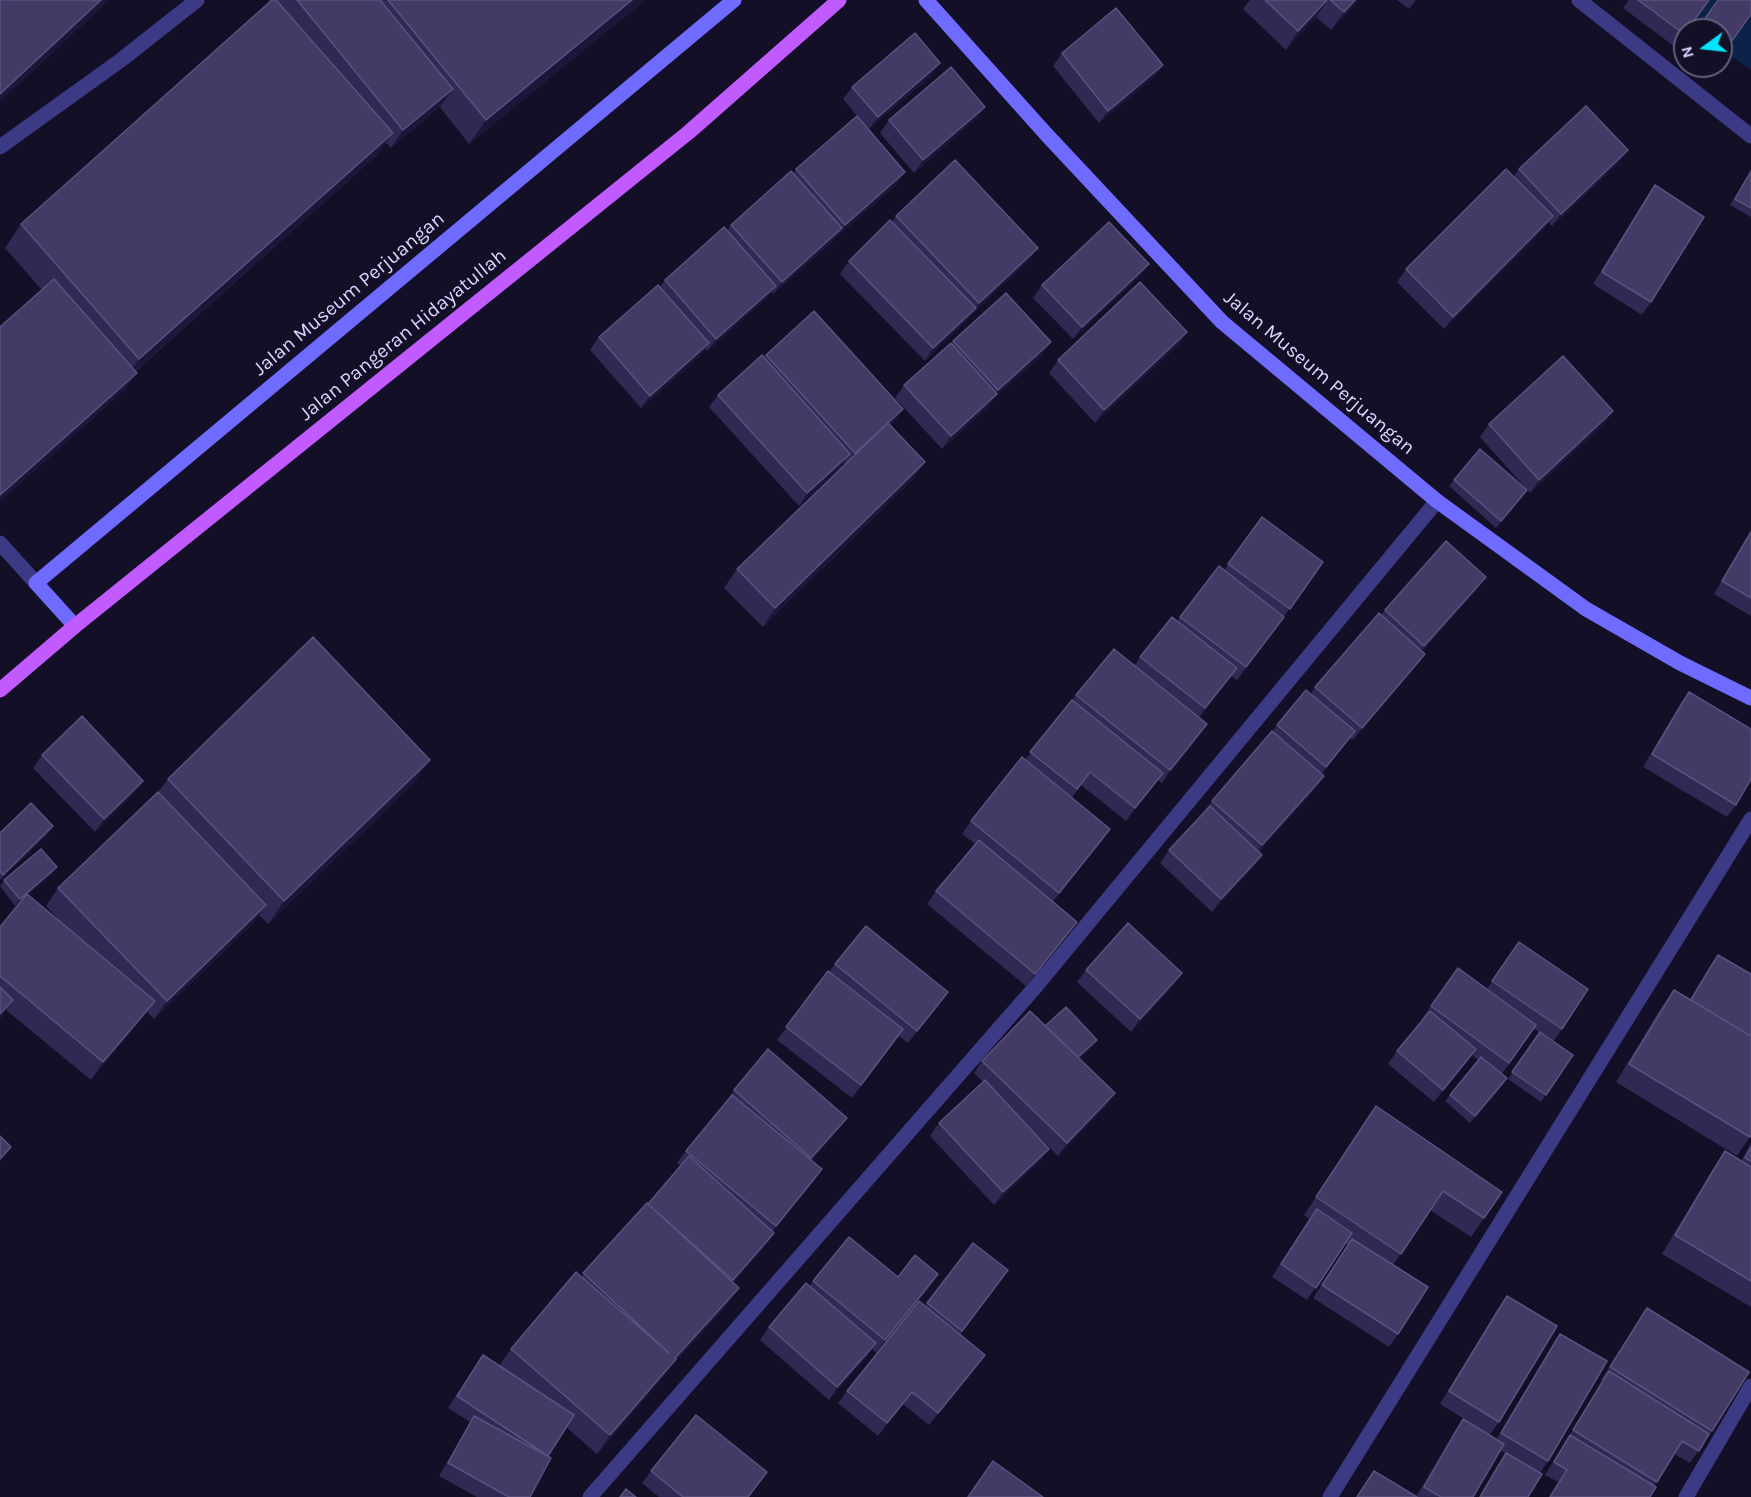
<!DOCTYPE html>
<style>
body{margin:0}
#map{position:relative;width:1751px;height:1497px;overflow:hidden;background:#130f26;font-family:Karla,sans-serif}
canvas{display:block}
.north{position:absolute;left:1673px;top:18px;width:60px;height:60px;box-sizing:border-box;background:#130f26;border:2px solid #625e7d;border-radius:50%;rotate:255deg;font-size:16px;font-weight:700;line-height:24px;text-align:center;color:#d9d4ff}
.north::after{content:'';display:block;margin:auto;width:21px;height:27px;background:#00e5ff;clip-path:polygon(50% 0,100% 100%,50% 72%,0 100%)}
</style>
<div id="map">
<canvas width="1751" height="1497"></canvas>
<div class="north">N</div>
</div>
<script>
const c = document.querySelector('canvas').getContext('2d');
c.lineJoin = 'round';
function fill(path, color) {
  c.fillStyle = color;
  c.fill(path, 'evenodd');
}
function shape(rows) {
  const path = new Path2D();
  for (const r of rows) {
    path.moveTo(r[0], r[1]);
    for (let i = 2; i < r.length; i += 2) path.lineTo(r[i], r[i + 1]);
  }
  return path;
}
function strokePath(path, color, width, dash) {
  c.strokeStyle = color;
  c.lineWidth = width;
  c.lineCap = dash ? 'butt' : 'round';
  c.setLineDash(dash || []);
  c.stroke(path);
}
function label(font, color, halo, rows, align = 'center') {
  c.font = font + ' Karla,sans-serif';
  c.lineWidth = 4.5;
  c.setLineDash([]);
  c.textBaseline = 'middle';
  c.strokeStyle = halo;
  c.fillStyle = color;
  for (const [text, x, y, turn = 0] of rows) {
    c.save();
    c.translate(x, y);
    c.rotate((+turn || 0) * Math.PI / 180);
    c.textAlign = isNaN(turn) ? turn : align;
    if (halo) c.strokeText(text, 0, 0);
    c.fillText(text, 0, 0);
    c.restore();
  }
}
const water = shape([
 [1653,0,1751,0,1751,70,1721,49,1721,30,1695,30]
]);
const street = shape([
 [1579,0,1751,136],
 [0,147,121,60,197,0],
 [0,543,36,583],
 [590,1497,1037,985,1437,501],
 [1330,1497,1751,819],
 [1686,1497,1751,1386]
]);
const secondary = shape([
 [926,0,1046,134,1222,322,1437,501,1586,609,1680,663,1751,698],
 [75,626,36,583,734,0]
]);
const primary = shape([
 [0,690,75,626,689,132,839,0]
]);
const wall = shape([
 [269,0,645,0,469,144,440,107,391,148,386,143,376,156,136,371,124,391,42,290,5,248,21,224,270,2],
 [1250,0,1359,0,1331,30,1316,17,1286,50,1243,9],
 [1397,0,1416,0,1409,9],
 [1629,0,1709,0,1675,47,1623,8],
 [1685,47,1685,59,1679,55],
 [1062,53,1163,65,1154,77,1099,123,1053,66],
 [1695,66,1714,66,1708,75],
 [931,76,869,129,905,172,896,185,836,237,833,241,773,294,771,292,767,298,707,351,705,349,700,356,641,408,590,350,599,337,660,287,665,280,727,231,731,225,793,174,796,169,857,116,843,99,852,87],
 [985,107,976,119,914,173,880,133,889,120],
 [1628,150,1619,163,1552,226,1548,222,1544,229,1444,329,1397,282,1406,269,1514,176,1519,169],
 [1751,170,1751,217,1730,205],
 [1655,185,1651,302,1642,315,1593,284,1646,198],
 [896,216,1029,260,970,316,967,320,925,361,840,274,849,261,892,222],
 [1140,276,1073,339,1033,298,1042,285],
 [1187,332,1178,345,1095,423,1049,373,1058,360],
 [953,341,1042,355,995,397,988,407,942,449,895,398,904,385,951,344],
 [766,355,903,409,894,422,890,425,925,462,912,480,763,627,724,588,737,569,845,465,843,463,841,466,799,506,709,407,718,395,764,358],
 [1613,411,1604,424,1530,493,1480,437,1489,424],
 [1454,480,1522,497,1496,528,1449,486],
 [1262,517,1323,562,1275,629,1237,680,1231,676,1199,718,1207,724,1198,737,1162,783,1158,780,1126,821,1081,785,1072,798,1110,829,1101,842,1053,902,1069,935,1026,986,927,904,936,891,975,844,962,834,971,821,1025,760,1076,695,1134,666,1140,657,1177,621,1219,566,1224,570],
 [1751,530,1751,616,1714,594],
 [1477,589,1422,651,1425,654,1416,666,1353,740,1350,738,1322,774,1324,776,1315,789,1259,852,1253,867,1212,912,1160,863,1169,850,1204,812,1212,801,1273,731,1277,725,1311,694,1315,687,1381,615,1385,610],
 [1689,692,1736,805,1727,817,1643,767,1680,704],
 [42,755,143,781,134,793,95,832,33,768],
 [168,779,414,783,268,924,259,915,253,923,154,1019,147,1012,91,1080,6,1010,0,1019,0,927,24,898,15,906,0,886,4,880,52,874,28,894,60,921,46,906,58,888,158,792],
 [53,826,49,833,0,880,0,833],
 [1519,942,1562,1029,1553,1042,1573,1055,1541,1102,1508,1079,1539,1032,1534,1029,1502,1074,1503,1085,1470,1123,1445,1101,1478,1060,1472,1055,1434,1102,1388,1064,1397,1051,1423,1019,1422,1019,1458,968,1487,989],
 [1718,955,1751,1135,1737,1156,1616,1082,1661,1008,1674,990,1690,999,1709,967],
 [835,964,939,1005,908,1043,899,1036,852,1098,777,1040],
 [1086,970,1182,973,1173,986,1131,1032,1077,982],
 [1045,1026,1097,1040,1093,1046,1079,1059,1115,1093,1106,1106,1058,1156,1032,1130,1049,1149,1040,1161,994,1205,930,1136,939,1123,983,1082,974,1073,982,1061],
 [734,1090,847,1118,838,1130,811,1161,822,1169,813,1182,773,1231,774,1233,765,1246,733,1282,726,1306,669,1369,663,1377,597,1454,566,1427,548,1457,530,1497,477,1497,439,1476,470,1422,448,1408,483,1355,499,1366,511,1349,581,1277,648,1204,681,1166,677,1163,686,1151,725,1104],
 [1376,1106,1502,1192,1471,1237,1430,1210,1393,1265,1398,1334,1389,1347,1313,1298,1348,1245,1345,1243,1307,1300,1272,1277,1309,1219,1304,1215],
 [1751,1143,1751,1307,1662,1254,1712,1170,1725,1151,1741,1161],
 [973,1243,999,1283,960,1335,985,1355,976,1368,929,1425,903,1404,878,1436,838,1403,847,1391,925,1306],
 [898,1277,930,1287,876,1353,872,1349,867,1356,829,1400,760,1340,769,1327,810,1286,813,1281],
 [1507,1296,1499,1422,1490,1435,1440,1404,1498,1308],
 [1647,1308,1712,1431,1690,1463,1674,1454,1654,1486,1650,1497,1549,1497,1558,1482,1545,1475,1603,1381,1601,1380],
 [1560,1334,1548,1461,1540,1473,1528,1497,1479,1497,1497,1466,1506,1454,1500,1450,1473,1497,1356,1497,1374,1471,1416,1497,1454,1432,1463,1419,1496,1440,1552,1346],
 [651,1471,758,1485,749,1497,659,1497,642,1483]
]);
const shadedWall = shape([
 [101,0,110,0,0,102,0,94],
 [632,0,645,0,469,144,486,120],
 [1328,0,1316,17,1286,50,1298,31],
 [1355,0,1359,0,1331,30,1344,12],
 [940,63,931,76,869,129,878,117],
 [1163,65,1154,77,1099,123,1108,111],
 [453,89,440,107,391,148,403,130],
 [985,107,976,119,914,173,923,160],
 [393,133,376,156,123,382,139,359],
 [1628,150,1619,163,1552,226,1561,214],
 [905,172,896,185,836,237,845,225],
 [1553,216,1544,229,1444,329,1453,317],
 [842,228,833,241,773,294,782,282],
 [1038,248,1029,260,970,316,979,303],
 [1149,264,1140,276,1073,339,1082,327],
 [776,286,767,298,707,351,716,339],
 [976,308,967,320,925,361,933,348],
 [1187,332,1178,345,1095,423,1104,410],
 [1051,342,1042,355,995,397,988,407,942,449,951,436,991,400,998,390],
 [709,343,700,356,641,408,650,396],
 [137,373,124,391,0,502,0,495],
 [903,409,894,422,846,466,855,453],
 [1613,411,1604,424,1530,493,1539,480],
 [850,454,841,466,799,506,807,493],
 [925,462,912,480,763,627,775,608],
 [1527,490,1522,497,1496,528,1501,521],
 [1486,577,1477,589,1415,658,1424,646],
 [1425,654,1416,666,1353,740,1362,728],
 [1237,668,1228,681,1196,721,1205,708],
 [1207,724,1198,737,1162,783,1170,770],
 [1355,731,1346,744,1317,780,1326,767],
 [430,760,414,783,268,924,284,901],
 [1163,773,1154,786,1126,821,1135,808],
 [1324,776,1315,789,1254,858,1262,845],
 [143,781,134,793,95,832,104,819],
 [53,826,49,833,0,880,3,875],
 [1110,829,1101,842,1050,905,1059,893],
 [1262,855,1253,867,1212,912,1221,899],
 [57,867,52,874,15,906,20,899],
 [266,905,253,923,154,1019,167,1001],
 [1077,922,1069,935,1026,986,1035,974],
 [1182,973,1173,986,1131,1032,1140,1019],
 [948,992,939,1005,908,1043,917,1031],
 [13,1000,0,1019,0,1014],
 [155,1001,142,1019,91,1080,103,1062],
 [903,1029,894,1042,852,1098,861,1085],
 [1097,1040,1093,1046,1069,1068,1074,1062],
 [1476,1049,1467,1062,1434,1102,1443,1090],
 [1507,1078,1503,1085,1470,1123,1475,1116],
 [1115,1093,1106,1106,1058,1156,1067,1143],
 [847,1118,838,1130,802,1171,811,1158],
 [11,1147,0,1163,0,1159],
 [1049,1149,1040,1161,994,1205,1003,1192],
 [822,1169,813,1182,767,1239,776,1226],
 [774,1233,765,1246,724,1293,733,1280],
 [938,1274,930,1287,876,1353,885,1340],
 [739,1288,726,1306,669,1369,663,1377,597,1454,610,1435,675,1358],
 [876,1343,867,1356,829,1400,837,1387],
 [985,1355,976,1368,929,1425,938,1413],
 [912,1392,903,1404,878,1436,887,1423],
 [767,1472,758,1485,749,1497,748,1497]
]);
const building = shape([
 [0,0,101,0,0,94,0,0],
 [272,0,276,0,393,133,139,359,21,224,272,0],
 [297,0,380,0,453,89,403,130,297,0],
 [388,0,632,0,486,120,388,0],
 [1265,0,1327,0,1298,31,1265,0],
 [1330,0,1355,0,1344,12,1330,0],
 [1638,0,1709,0,1687,30,1685,30,1684,34,1638,0],
 [1718,0,1751,0,1751,14,1721,56,1721,30,1697,30,1718,0],
 [1116,8,1163,65,1108,111,1062,53,1116,8],
 [915,33,940,63,878,117,852,87,915,33],
 [951,67,985,107,923,160,889,120,951,67],
 [1586,106,1628,150,1561,214,1519,169,1586,106],
 [857,116,905,172,845,225,796,169,857,116],
 [955,160,1038,248,979,303,896,216,955,160],
 [1506,169,1553,216,1453,317,1406,269,1506,169],
 [791,171,842,228,782,282,731,225,791,171],
 [1751,171,1751,208,1735,199,1751,171],
 [1655,185,1704,217,1651,302,1602,272,1655,185],
 [890,220,976,308,933,348,849,261,890,220],
 [1109,222,1149,264,1082,327,1042,285,1109,222],
 [724,227,776,286,716,339,665,280,724,227],
 [54,279,137,373,0,495,0,327,54,279],
 [1140,282,1187,332,1104,410,1058,360,1140,282],
 [658,285,709,343,650,396,599,337,658,285],
 [1006,293,1051,342,998,390,953,341,1006,293],
 [814,311,903,409,855,453,766,355,814,311],
 [951,343,997,394,951,436,904,385,951,343],
 [762,355,850,454,807,493,718,395,762,355],
 [1563,356,1613,411,1539,480,1489,424,1563,356],
 [888,423,925,462,775,608,737,569,888,423],
 [1480,449,1527,490,1501,521,1454,480,1480,449],
 [1262,517,1323,562,1290,609,1228,564,1262,517],
 [1751,532,1751,598,1722,581,1751,532],
 [1446,541,1486,577,1424,646,1385,610,1446,541],
 [1219,566,1284,617,1246,667,1180,617,1219,566],
 [1379,613,1425,654,1362,728,1315,687,1379,613],
 [1172,617,1237,668,1205,708,1140,657,1172,617],
 [313,637,430,760,284,901,168,779,313,637],
 [1114,649,1207,724,1170,770,1076,695,1114,649],
 [1306,690,1355,731,1326,767,1277,725,1306,690],
 [1689,692,1751,729,1751,779,1736,805,1652,754,1689,692],
 [1072,700,1163,773,1135,808,1090,772,1077,789,1030,752,1072,700],
 [82,716,143,781,104,819,42,755,82,716],
 [1272,731,1324,776,1262,845,1212,801,1272,731],
 [1022,757,1110,829,1059,893,971,821,1022,757],
 [158,792,266,905,167,1001,58,888,158,792],
 [31,803,53,826,3,875,0,871,0,833,31,803],
 [1210,806,1262,855,1221,899,1169,850,1210,806],
 [979,840,1077,922,1035,974,936,891,979,840],
 [41,849,57,867,20,899,4,880,41,849],
 [27,894,155,1001,103,1062,0,976,0,927,27,894],
 [1128,923,1182,973,1140,1019,1086,970,1128,923],
 [866,926,948,992,917,1031,835,964,866,926],
 [1519,942,1588,989,1562,1029,1492,981,1519,942],
 [1718,955,1751,974,1751,1036,1691,1000,1718,955],
 [1458,968,1536,1025,1509,1063,1431,1006,1458,968],
 [828,971,903,1029,861,1085,786,1027,828,971],
 [0,987,13,1000,0,1014,0,987],
 [1674,990,1751,1036,1751,1135,1750,1137,1629,1064,1674,990],
 [1066,1007,1097,1040,1078,1057,1045,1026,1066,1007],
 [1030,1011,1115,1093,1067,1143,982,1061,1030,1011],
 [1430,1011,1476,1049,1443,1090,1397,1051,1430,1011],
 [1540,1032,1573,1055,1546,1095,1512,1072,1540,1032],
 [768,1049,847,1118,811,1158,734,1090,768,1049],
 [1481,1057,1507,1078,1475,1116,1450,1095,1481,1057],
 [985,1080,1049,1149,1003,1192,939,1123,985,1080],
 [732,1095,822,1169,776,1226,686,1151,732,1095],
 [1376,1106,1502,1192,1484,1218,1443,1191,1401,1254,1316,1197,1376,1106],
 [0,1136,11,1147,0,1159,0,1136],
 [1751,1147,1751,1161,1745,1158,1751,1147],
 [1725,1151,1751,1167,1751,1281,1675,1235,1725,1151],
 [689,1156,774,1233,733,1280,648,1204,689,1156],
 [647,1203,739,1288,675,1358,676,1359,610,1435,511,1349,576,1272,669,1353,583,1273,647,1203],
 [1317,1209,1352,1233,1316,1288,1281,1264,1317,1209],
 [849,1237,898,1277,915,1255,938,1274,885,1340,813,1281,849,1237],
 [1352,1239,1428,1287,1398,1334,1322,1285,1352,1239],
 [973,1243,1008,1270,962,1331,927,1303,973,1243],
 [806,1283,876,1343,837,1387,769,1327,806,1283],
 [1507,1296,1557,1326,1499,1422,1449,1391,1507,1296],
 [919,1301,985,1355,938,1413,912,1392,887,1423,847,1391,919,1301],
 [1647,1308,1749,1372,1712,1431,1610,1367,1647,1308],
 [1560,1334,1607,1361,1548,1461,1501,1433,1560,1334],
 [483,1355,574,1415,548,1456,457,1396,483,1355],
 [1609,1371,1709,1434,1699,1451,1682,1441,1657,1482,1573,1430,1609,1371],
 [696,1415,767,1472,748,1497,683,1497,651,1471,696,1415],
 [474,1416,551,1458,530,1497,509,1497,448,1463,474,1416],
 [1463,1419,1504,1444,1473,1497,1441,1497,1424,1487,1463,1419],
 [1570,1435,1656,1487,1650,1497,1550,1497,1567,1470,1554,1462,1570,1435],
 [1506,1453,1542,1474,1528,1497,1480,1497,1506,1453],
 [993,1461,1043,1497,968,1497,993,1461],
 [1374,1471,1417,1497,1357,1497,1374,1471],
 [626,1489,636,1497,620,1497,626,1489]
]);
const streetNames = [
 ["Jalan Museum Perjuangan",349,294,-40],
 ["Jalan Pangeran Hidayatullah",403,335,-39],
 ["Jalan Museum Perjuangan",1319,373,40]
];
fill(water, '#0c2248');
strokePath(street, '#3d3a85', 15);
strokePath(secondary, '#6f6bff', 15);
strokePath(primary, '#c25bff', 15);
fill(wall, '#312854');
fill(shadedWall, '#1d163a');
fill(building, '#433a66');
strokePath(building, '#5a527e', 1.5);
label('20px', '#d9d4ff', '#130f26', streetNames);
</script>
